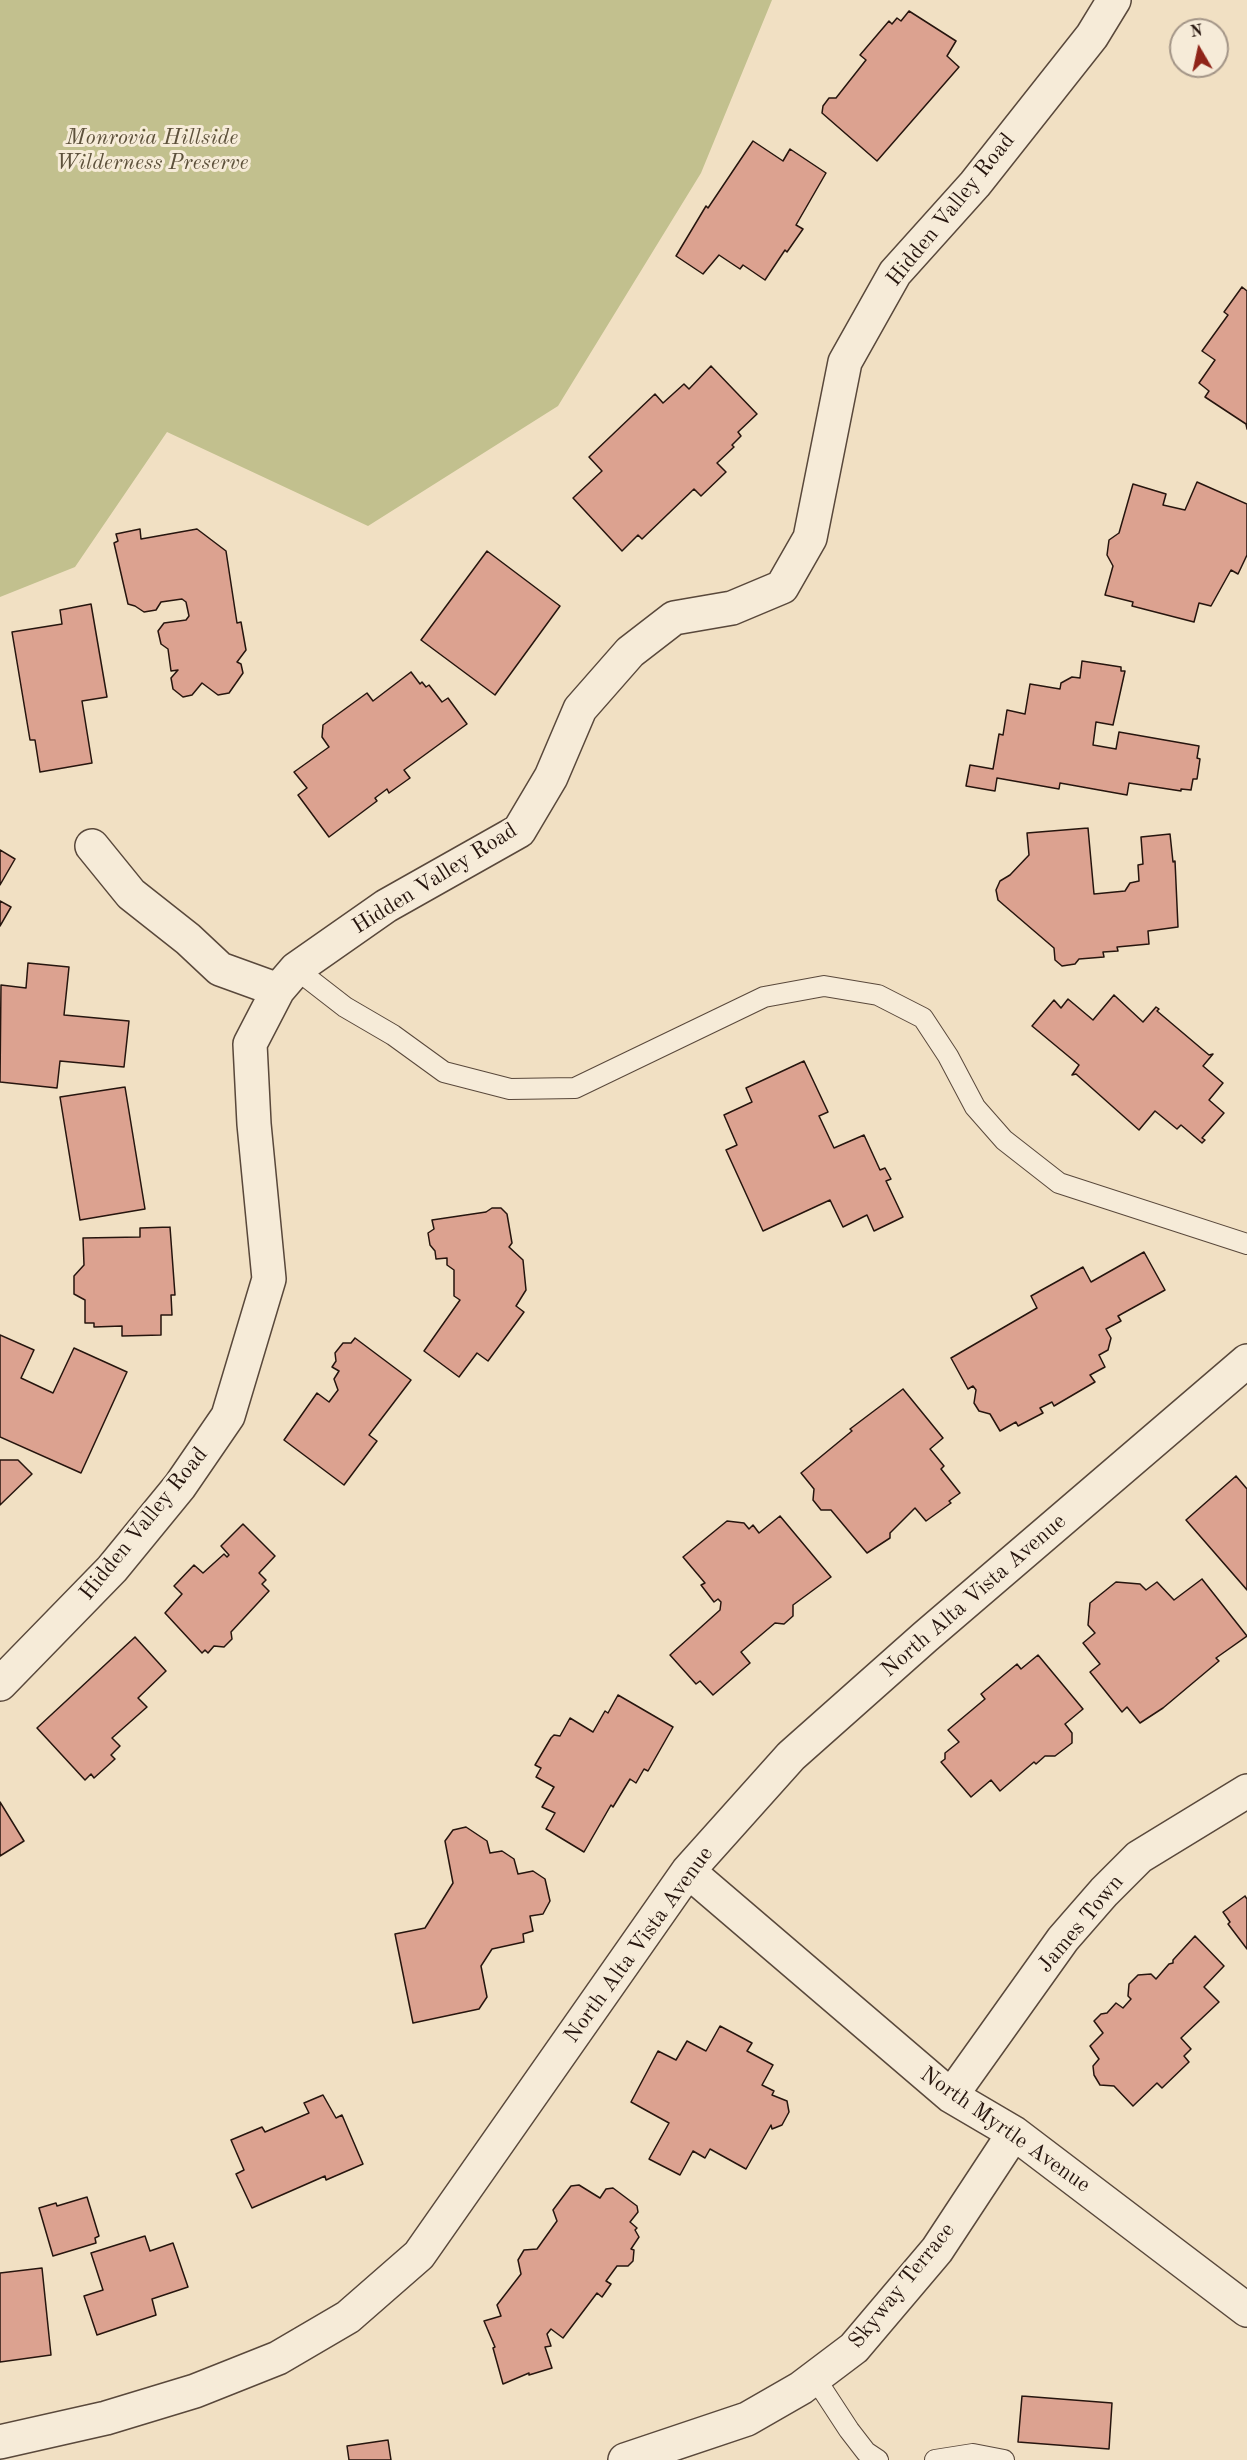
<!DOCTYPE html>
<style>
body{margin:0}
#map{position:relative;width:1247px;height:2460px;overflow:hidden;background:#f1e0c3;font-family:"Old Standard TT",serif}
canvas{display:block}
.north{position:absolute;left:1169px;top:18px;width:60px;height:60px;box-sizing:border-box;background:#f6ebd8;border:2px solid #a39587;border-radius:50%;rotate:351deg;font-size:16px;font-weight:700;line-height:24px;text-align:center;color:#26150e}
.north::after{content:'';display:block;margin:auto;width:21px;height:27px;background:#8f2418;clip-path:polygon(50% 0,100% 100%,50% 72%,0 100%)}
</style>
<div id="map">
<canvas width="1247" height="2460"></canvas>
<div class="north">N</div>
</div>
<script>
const c = document.querySelector('canvas').getContext('2d');
c.lineJoin = 'round';
function fill(path, color) {
  c.fillStyle = color;
  c.fill(path, 'evenodd');
}
function shape(rows) {
  const path = new Path2D();
  for (const r of rows) {
    path.moveTo(r[0], r[1]);
    for (let i = 2; i < r.length; i += 2) path.lineTo(r[i], r[i + 1]);
  }
  return path;
}
function strokePath(path, color, width, dash) {
  c.strokeStyle = color;
  c.lineWidth = width;
  c.lineCap = dash ? 'butt' : 'round';
  c.setLineDash(dash || []);
  c.stroke(path);
}
function label(font, color, halo, rows, align = 'center') {
  c.font = font + ' "Old Standard TT",serif';
  c.lineWidth = 6;
  c.setLineDash([]);
  c.textBaseline = 'middle';
  c.strokeStyle = halo;
  c.fillStyle = color;
  for (const [text, x, y, turn = 0] of rows) {
    c.save();
    c.translate(x, y);
    c.rotate((+turn || 0) * Math.PI / 180);
    c.textAlign = isNaN(turn) ? turn : align;
    if (halo) c.strokeText(text, 0, 0);
    c.fillText(text, 0, 0);
    c.restore();
  }
}
const green = shape([
 [0,0,772,0,701,173,558,406,368,526,167,432,75,567,0,597]
]);
const building = shape([
 [909,11,956,41,947,56,959,67,877,161,822,113,823,106,829,98,836,98,866,60,860,55,889,21,892,24,897,18,901,21,909,11],
 [753,141,783,161,790,149,826,173,796,225,803,229,787,252,785,250,765,280,743,265,740,269,719,255,703,274,676,256,706,206,708,208,753,141],
 [1242,287,1247,291,1247,429,1246,424,1205,397,1209,391,1199,383,1215,360,1202,351,1228,315,1224,312,1242,287],
 [711,366,757,414,738,432,741,436,732,445,734,447,717,463,726,472,701,496,694,489,642,539,638,535,622,551,573,498,602,471,589,457,655,394,663,403,684,384,689,389,711,366],
 [1197,482,1247,504,1247,555,1238,574,1231,570,1211,606,1199,603,1194,622,1132,606,1133,602,1105,595,1113,566,1107,555,1109,540,1119,533,1133,484,1166,494,1163,505,1185,510,1197,482],
 [140,529,141,539,197,529,226,551,237,623,241,622,246,650,237,662,241,664,243,673,229,693,218,695,202,683,192,695,183,697,173,689,171,678,178,670,171,671,168,649,161,644,158,631,164,623,186,620,189,616,186,602,182,599,161,602,156,610,144,612,135,606,128,604,114,543,118,541,116,534,140,529],
 [487,551,560,606,495,695,421,640,487,551],
 [91,604,107,697,82,701,92,763,40,772,35,740,30,740,12,632,62,624,60,610,91,604],
 [1082,661,1121,667,1121,671,1125,671,1113,725,1096,722,1093,745,1116,749,1119,732,1199,746,1197,758,1200,759,1197,779,1193,779,1191,790,1181,789,1181,791,1129,783,1127,795,1060,783,1059,789,997,778,995,791,966,786,970,765,993,769,999,734,1003,735,1007,710,1025,714,1030,684,1060,689,1061,683,1072,677,1080,678,1082,661],
 [411,672,420,684,422,682,426,687,429,685,442,702,448,698,467,724,404,770,410,778,389,793,387,789,375,798,377,801,329,837,298,795,307,788,294,772,329,747,322,737,323,725,367,693,373,701,411,672],
 [1088,828,1094,894,1125,891,1130,883,1139,881,1138,865,1143,864,1141,837,1170,834,1173,862,1175,861,1178,927,1148,931,1149,944,1117,947,1118,951,1103,952,1104,957,1079,959,1075,964,1062,966,1055,960,1054,948,998,900,996,890,1000,881,1010,875,1029,855,1027,833,1088,828],
 [0,850,15,859,0,885,0,850],
 [0,901,11,907,0,926,0,901],
 [28,963,69,967,64,1015,129,1021,124,1067,60,1061,57,1088,0,1082,1,985,26,988,28,963],
 [1114,995,1143,1022,1156,1007,1159,1009,1157,1011,1209,1055,1213,1054,1203,1066,1223,1083,1209,1100,1224,1113,1202,1138,1205,1140,1202,1143,1181,1125,1177,1129,1155,1111,1139,1130,1076,1074,1072,1075,1079,1065,1032,1026,1054,1000,1061,1008,1068,999,1093,1020,1114,995],
 [804,1061,828,1112,819,1116,834,1148,864,1135,880,1170,885,1168,891,1179,886,1181,903,1217,874,1231,867,1215,843,1227,830,1200,763,1231,726,1150,737,1145,724,1115,752,1102,746,1088,804,1061],
 [125,1087,145,1209,80,1220,60,1097,125,1087],
 [492,1208,501,1208,507,1214,512,1243,509,1247,523,1260,526,1290,516,1306,524,1312,488,1361,477,1353,459,1377,424,1351,460,1300,454,1296,454,1270,447,1265,447,1258,436,1259,435,1251,430,1245,428,1233,434,1229,432,1220,486,1212,492,1208],
 [170,1227,175,1295,171,1295,172,1315,161,1315,161,1335,122,1336,122,1326,94,1327,94,1323,85,1323,85,1300,74,1294,74,1276,84,1265,83,1238,140,1237,140,1228,170,1227],
 [1144,1252,1165,1290,1118,1316,1121,1321,1106,1329,1111,1338,1108,1350,1099,1355,1105,1367,1090,1375,1095,1382,1054,1406,1052,1402,1040,1408,1043,1413,1018,1426,1016,1422,1000,1431,990,1414,979,1411,974,1403,976,1390,973,1386,968,1389,951,1358,1037,1308,1031,1296,1083,1267,1091,1282,1144,1252],
 [0,1335,34,1350,21,1378,53,1393,74,1348,127,1372,81,1473,0,1437,0,1335],
 [355,1338,411,1380,369,1435,377,1441,344,1485,284,1440,317,1393,329,1402,338,1390,334,1379,339,1371,332,1367,336,1361,335,1353,343,1343,351,1343,355,1338],
 [903,1389,943,1438,930,1449,944,1466,941,1469,960,1493,949,1501,951,1503,926,1521,915,1508,890,1533,890,1538,867,1553,831,1510,821,1510,813,1500,814,1489,801,1473,852,1431,850,1429,903,1389],
 [0,1460,18,1460,32,1474,0,1505,0,1460],
 [1236,1476,1247,1489,1247,1590,1186,1520,1236,1476],
 [780,1516,831,1577,793,1605,793,1616,784,1624,775,1623,741,1652,750,1663,713,1695,700,1681,696,1684,670,1655,720,1610,721,1602,718,1599,714,1602,701,1585,705,1583,683,1557,727,1521,744,1523,749,1529,753,1525,759,1533,780,1516],
 [243,1524,275,1556,259,1573,266,1580,262,1584,269,1591,231,1632,232,1639,224,1647,214,1646,208,1653,205,1650,202,1653,165,1613,182,1594,174,1586,194,1565,203,1573,224,1554,227,1557,229,1555,221,1546,243,1524],
 [1202,1579,1247,1636,1216,1658,1219,1661,1163,1708,1140,1723,1127,1707,1122,1712,1090,1672,1100,1664,1083,1643,1095,1633,1088,1625,1090,1603,1116,1582,1140,1584,1146,1590,1157,1582,1174,1600,1202,1579],
 [135,1637,166,1671,138,1698,147,1707,112,1738,120,1746,111,1755,115,1759,94,1778,91,1774,85,1780,37,1728,135,1637],
 [1038,1655,1083,1709,1065,1724,1072,1733,1072,1743,1055,1756,1045,1756,1036,1764,1034,1762,1000,1791,991,1780,971,1797,941,1762,945,1759,945,1753,959,1742,948,1730,985,1699,981,1694,1017,1664,1021,1669,1038,1655],
 [618,1695,673,1727,648,1771,644,1769,636,1783,630,1779,613,1807,611,1805,584,1852,546,1829,555,1813,542,1807,554,1787,536,1777,541,1768,535,1765,551,1738,554,1735,560,1736,570,1718,593,1732,605,1711,608,1713,618,1695],
 [0,1802,24,1841,0,1856,0,1802],
 [466,1827,487,1841,490,1853,502,1851,514,1859,518,1874,533,1871,545,1879,550,1901,543,1914,530,1916,533,1931,523,1934,524,1942,492,1949,481,1966,487,1997,479,2009,413,2023,395,1934,425,1928,453,1883,445,1841,453,1830,466,1827],
 [1245,1896,1247,1899,1247,1949,1228,1924,1230,1922,1223,1912,1245,1896],
 [1195,1936,1224,1966,1204,1987,1219,2002,1181,2038,1191,2049,1184,2056,1189,2062,1162,2088,1157,2083,1133,2106,1114,2086,1100,2085,1094,2075,1093,2066,1099,2059,1090,2046,1103,2033,1094,2021,1101,2014,1107,2013,1116,2003,1123,2008,1131,1999,1128,1996,1129,1984,1138,1975,1151,1974,1156,1979,1169,1964,1173,1963,1173,1960,1195,1936],
 [720,2026,752,2043,747,2051,773,2065,762,2085,774,2091,772,2095,787,2101,789,2112,782,2125,772,2129,771,2125,746,2169,710,2149,705,2158,693,2151,680,2175,649,2159,669,2123,631,2102,658,2051,676,2060,687,2041,706,2051,720,2026],
 [323,2095,336,2118,342,2115,363,2164,326,2180,325,2176,252,2208,236,2174,244,2170,231,2140,262,2127,265,2132,309,2113,304,2103,323,2095],
 [579,2185,600,2198,606,2189,613,2188,637,2206,638,2212,630,2222,637,2228,635,2230,639,2237,631,2249,634,2250,633,2261,628,2266,617,2266,606,2281,611,2284,602,2297,597,2293,563,2338,551,2329,547,2334,551,2346,545,2347,552,2368,529,2375,529,2373,503,2384,493,2348,495,2347,484,2321,501,2316,497,2305,521,2274,518,2260,524,2250,537,2249,557,2221,553,2210,571,2186,579,2185],
 [87,2197,99,2236,95,2238,96,2243,53,2256,39,2208,56,2203,57,2206,87,2197],
 [145,2236,150,2251,173,2243,188,2287,152,2299,156,2315,97,2335,84,2296,103,2290,91,2253,145,2236],
 [42,2268,51,2355,0,2362,0,2273,42,2268],
 [1022,2396,1112,2403,1109,2449,1018,2442,1022,2396],
 [388,2440,391,2460,349,2460,347,2446,388,2440]
]);
const service = shape([
 [296,969,345,1007,393,1035,444,1072,510,1089,575,1088,764,997,824,986,878,995,923,1018,948,1056,975,1107,1004,1140,1059,1183,1247,1244],
 [815,2378,849,2430,866,2452,878,2460],
 [935,2460,973,2454,1004,2460]
]);
const minor = shape([
 [92,846,131,894,188,939,220,969,278,990],
 [0,1684,112,1569,180,1486,228,1416,269,1279,254,1124,250,1044,278,990,296,969,386,906,519,831,551,777,580,709,630,652,674,618,732,608,782,587,810,538,845,362,895,273,975,184,1092,36,1114,0],
 [688,1871,951,2096,1014,2133,1247,2310],
 [951,2096,1063,1939,1104,1892,1139,1857,1247,1791],
 [0,2442,106,2418,195,2391,278,2358,348,2317,419,2255,688,1871,791,1756,925,1637,1247,1361],
 [625,2460,747,2419,801,2388,854,2348,937,2250,1014,2133]
]);
const parkNames = [
 ["Monrovia Hillside",152,138],
 ["Wilderness Preserve",152,163]
];
const streetNames = [
 ["Hidden Valley Road",951,210,-51],
 ["Hidden Valley Road",435,879,-32],
 ["Hidden Valley Road",144,1524,-51],
 ["North Alta Vista Avenue",974,1596,-41],
 ["James Town",1081,1924,-50],
 ["North Alta Vista Avenue",639,1945,-54],
 ["North Myrtle Avenue",1005,2130,35],
 ["Skyway Terrace",902,2286,-51]
];
fill(green, '#c2c08e');
fill(building, '#dca290');
strokePath(building, '#26150e', 1.5);
strokePath(service, '#59483b', 22);
strokePath(minor, '#59483b', 36);
strokePath(service, '#f6ebd8', 20);
strokePath(minor, '#f6ebd8', 33);
label('italic 22px', '#5d513b', '#f6ebd8', parkNames);
label('22px', '#26150e', '#f6ebd8', streetNames);
</script>
